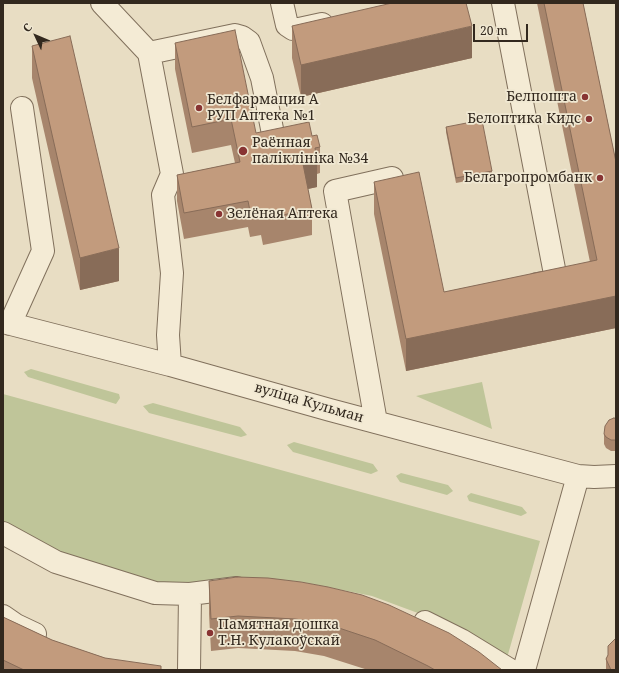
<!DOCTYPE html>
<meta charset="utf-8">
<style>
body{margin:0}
#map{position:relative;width:619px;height:673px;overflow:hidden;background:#e8ddc3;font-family:"Noto Serif",serif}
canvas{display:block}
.frame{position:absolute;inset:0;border:4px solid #32281e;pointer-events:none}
.north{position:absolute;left:16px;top:16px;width:40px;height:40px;-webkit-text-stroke:3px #f0e8d2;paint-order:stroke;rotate:314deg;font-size:11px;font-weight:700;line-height:16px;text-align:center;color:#32281e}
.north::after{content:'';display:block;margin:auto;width:14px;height:18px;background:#32281e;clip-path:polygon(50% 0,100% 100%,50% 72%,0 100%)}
.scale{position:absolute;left:473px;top:24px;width:55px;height:18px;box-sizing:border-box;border:2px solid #32281e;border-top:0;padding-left:5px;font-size:12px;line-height:14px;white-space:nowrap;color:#32281e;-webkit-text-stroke:3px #f0e8d2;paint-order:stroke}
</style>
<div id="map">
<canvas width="619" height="673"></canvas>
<div class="frame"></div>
<div class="north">С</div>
<div class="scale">20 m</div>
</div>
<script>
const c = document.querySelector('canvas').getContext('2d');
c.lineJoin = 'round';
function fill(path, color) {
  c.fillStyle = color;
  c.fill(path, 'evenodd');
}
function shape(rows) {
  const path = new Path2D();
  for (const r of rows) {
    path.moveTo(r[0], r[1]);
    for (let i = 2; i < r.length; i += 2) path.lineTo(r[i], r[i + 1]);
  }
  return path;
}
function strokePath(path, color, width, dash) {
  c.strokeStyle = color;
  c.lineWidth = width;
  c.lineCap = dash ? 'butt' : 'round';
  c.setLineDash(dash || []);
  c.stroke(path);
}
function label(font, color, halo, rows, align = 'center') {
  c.font = font + ' "Noto Serif",serif';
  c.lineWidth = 3.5;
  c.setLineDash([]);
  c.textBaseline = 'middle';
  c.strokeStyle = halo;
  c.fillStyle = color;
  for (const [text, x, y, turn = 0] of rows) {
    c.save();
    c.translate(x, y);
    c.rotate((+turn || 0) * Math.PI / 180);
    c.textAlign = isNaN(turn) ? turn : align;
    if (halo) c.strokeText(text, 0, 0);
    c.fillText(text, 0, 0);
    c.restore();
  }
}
const green = shape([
 [31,369,119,394,120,398,116,404,28,377,24,372],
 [482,382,492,429,416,396],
 [3,394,540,541,507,658,434,619,372,596,302,582,273,580,174,586,108,571,62,556,3,526],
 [153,403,240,427,247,435,241,437,149,413,143,406],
 [294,442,373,464,378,471,371,474,293,452,287,445],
 [401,473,448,485,453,491,447,495,400,482,396,476],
 [471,493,522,507,527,513,521,516,469,501,467,496]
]);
const minor = shape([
 [102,3,149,53,172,174,163,195,172,273,168,335,170,365],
 [282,3,287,25,293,29,299,29,322,24],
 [503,3,555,274,555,281,537,284],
 [149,53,235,35,242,37,249,42,262,78,273,134],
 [3,322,170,365,330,410,578,476,594,477,616,476],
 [10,324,43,251,22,108],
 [376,422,335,191,392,178],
 [3,533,56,562,155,593,190,594,237,588],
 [3,616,16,625,35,634],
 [425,622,461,640,510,670],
 [189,670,190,594],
 [524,670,578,476]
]);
const wall = shape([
 [537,3,583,3,616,162,616,328,406,371,374,214,374,182,444,292,590,262],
 [292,26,472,58,301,97,292,58],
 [175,43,256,133,312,136,320,147,320,173,317,174,317,187,308,189,312,209,312,235,263,245,261,235,250,237,248,227,184,239,177,201,177,175,235,163,231,145,192,153,175,69],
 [32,46,119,281,80,290,32,78],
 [446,127,492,171,492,176,456,183,446,132],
 [616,419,616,451,611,451,606,448,604,444,604,434],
 [209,581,502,670,368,670,324,656,295,651,238,648,211,651,209,614],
 [3,617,52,640,105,658,161,670,3,670],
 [608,655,616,670,606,670,606,659]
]);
const shadedWall = shape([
 [472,26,472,58,301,97,301,65],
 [317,161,317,187,303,190,303,164],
 [119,248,119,281,80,290,80,258],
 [616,296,616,328,406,371,406,339]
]);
const building = shape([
 [392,3,466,3,472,26,301,65,292,26,392,3],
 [544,3,583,3,616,162,616,296,406,339,374,182,419,172,444,292,597,260,544,3],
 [235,30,256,133,309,122,312,136,317,135,320,147,315,148,317,161,303,164,312,209,263,219,261,209,250,211,248,201,184,213,177,175,240,162,231,119,192,127,175,43,235,30],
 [70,36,119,248,80,258,32,46,70,36],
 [482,120,492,171,456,178,446,127,482,120],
 [614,418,616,419,616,440,611,440,606,437,604,434,605,426,609,420,614,418],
 [237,577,268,578,301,582,328,587,362,595,389,605,449,633,479,652,502,670,435,670,428,666,375,640,324,623,295,619,238,616,211,619,209,581,237,577],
 [3,617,52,640,105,658,161,666,161,670,24,670,3,660,3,617],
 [616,638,616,670,611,670,606,659,608,655,608,646,616,638]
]);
const markers = [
 [585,97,4,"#883433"],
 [199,108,4,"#883433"],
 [589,119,4,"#883433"],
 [243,151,5,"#883433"],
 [600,178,4,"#883433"],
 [219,214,4,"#883433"],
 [210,633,4,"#883433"]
];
const poiNames = [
 ["Белпошта",577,97,"right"],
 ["Белфармация А",207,100],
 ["РУП Аптека №1",207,116],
 ["Белоптика Кидс",581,119,"right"],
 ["Раённая",252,143],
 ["паліклініка №34",252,159],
 ["Белагропромбанк",592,178,"right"],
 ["Зелёная Аптека",227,214],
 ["Памятная дошка",218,625],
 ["Т.Н. Кулакоўскай",218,641]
];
const streetNames = [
 ["вуліца Кульман",309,403,16]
];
fill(green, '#bfc599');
strokePath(minor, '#80705c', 24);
strokePath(minor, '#f4ebd5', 22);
fill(wall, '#a7856c');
fill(shadedWall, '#886c58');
fill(building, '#c29b7d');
strokePath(building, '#886c58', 1);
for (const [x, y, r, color] of markers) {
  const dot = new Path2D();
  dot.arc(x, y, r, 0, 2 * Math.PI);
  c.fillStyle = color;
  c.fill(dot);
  strokePath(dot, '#f0e8d2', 1.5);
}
label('14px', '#32281e', '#f0e8d2', poiNames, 'left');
label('14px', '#32281e', '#f0e8d2', streetNames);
</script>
